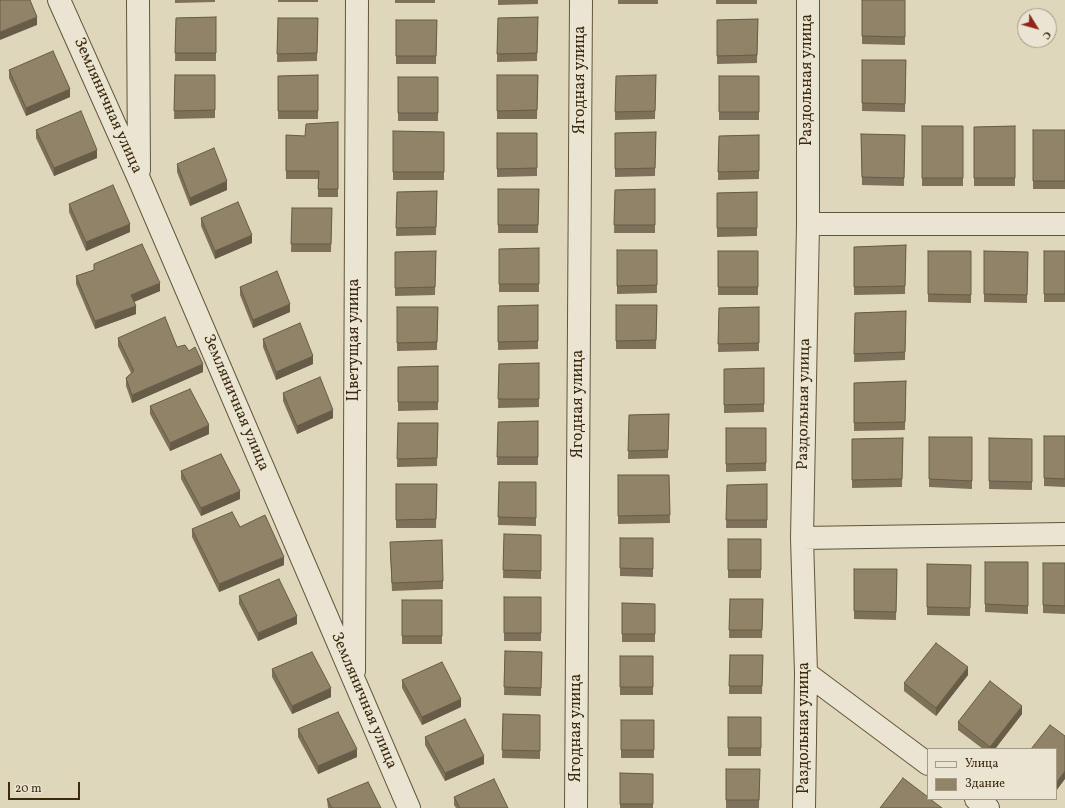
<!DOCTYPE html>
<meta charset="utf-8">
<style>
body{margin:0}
#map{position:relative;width:1065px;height:808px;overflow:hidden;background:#dfd7bb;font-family:Vollkorn,serif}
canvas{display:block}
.legend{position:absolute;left:927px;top:748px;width:130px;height:52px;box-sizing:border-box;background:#eae5d3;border:1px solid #a59a83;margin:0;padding:5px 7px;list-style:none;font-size:12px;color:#3d290c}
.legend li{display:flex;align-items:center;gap:8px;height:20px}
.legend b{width:20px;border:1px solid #a59a83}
.north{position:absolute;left:1017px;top:8px;width:40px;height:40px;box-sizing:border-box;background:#eae5d3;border:1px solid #a59a83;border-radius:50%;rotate:127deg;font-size:11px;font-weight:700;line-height:16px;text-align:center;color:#3d290c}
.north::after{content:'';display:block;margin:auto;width:14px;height:18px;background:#8f2418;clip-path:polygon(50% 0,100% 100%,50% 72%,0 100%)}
.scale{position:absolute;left:8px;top:782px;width:72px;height:18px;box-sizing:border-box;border:2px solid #3d290c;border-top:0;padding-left:5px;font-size:12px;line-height:14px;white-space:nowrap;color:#3d290c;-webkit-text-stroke:3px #eae5d3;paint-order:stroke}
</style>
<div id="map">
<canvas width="1065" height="808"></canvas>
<ul class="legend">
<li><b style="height:5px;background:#eae5d3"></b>Улица</li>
<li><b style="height:11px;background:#918367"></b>Здание</li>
</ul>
<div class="north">С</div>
<div class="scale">20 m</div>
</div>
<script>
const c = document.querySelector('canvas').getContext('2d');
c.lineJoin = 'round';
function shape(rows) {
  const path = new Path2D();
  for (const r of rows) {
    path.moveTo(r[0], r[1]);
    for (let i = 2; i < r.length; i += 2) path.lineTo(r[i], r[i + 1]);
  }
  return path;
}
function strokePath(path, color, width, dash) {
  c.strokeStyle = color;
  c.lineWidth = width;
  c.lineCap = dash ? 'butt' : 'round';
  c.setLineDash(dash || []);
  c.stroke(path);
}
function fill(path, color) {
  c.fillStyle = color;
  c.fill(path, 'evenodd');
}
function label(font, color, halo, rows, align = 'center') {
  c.font = font + ' Vollkorn,serif';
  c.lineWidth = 3;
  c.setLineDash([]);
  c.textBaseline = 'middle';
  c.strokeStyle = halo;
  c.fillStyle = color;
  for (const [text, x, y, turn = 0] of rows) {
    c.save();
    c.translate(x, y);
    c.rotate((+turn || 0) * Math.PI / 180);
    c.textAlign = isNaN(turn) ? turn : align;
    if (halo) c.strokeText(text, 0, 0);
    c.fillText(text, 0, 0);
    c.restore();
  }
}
const minor = shape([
 [59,0,139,179,409,808],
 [138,0,139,170],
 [808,224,1065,224],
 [802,538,1065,534],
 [354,671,357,0],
 [806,673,928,764],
 [976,799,988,808],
 [576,808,581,0],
 [804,808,806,673,802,538,808,224,808,0]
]);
const wall = shape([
 [175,0,215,0,215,2,175,3],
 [278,0,318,0,318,2,278,2],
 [395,0,435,0,435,3,395,3],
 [498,0,538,0,538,4,498,5],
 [618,0,658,0,658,4,618,4],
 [716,0,757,0,757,4,716,4],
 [862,0,905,0,905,45,862,44],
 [216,17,216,61,175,61,176,18],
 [538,17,537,61,497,62,498,18],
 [278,18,318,18,317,61,277,62],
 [758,19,757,63,717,64,717,20],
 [396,20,437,20,436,64,396,64],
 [862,60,906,60,905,112,862,111],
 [9,70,70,97,26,116,9,78],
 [175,75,215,75,215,118,174,119],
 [318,75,318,119,278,119,278,76],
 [497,75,538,75,537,119,497,119],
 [656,75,655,119,615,120,615,112],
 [719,76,759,76,759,120,719,120],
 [398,77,438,77,438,121,398,121],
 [338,122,338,197,318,197,318,179,286,179,286,135,305,136],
 [922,126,963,126,963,186,922,186],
 [1015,126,1015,186,974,186,974,127],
 [36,130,97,158,54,176,36,138],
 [1033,130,1065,130,1065,189,1033,189],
 [393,131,444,132,444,180,393,180],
 [656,132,655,176,615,177,615,133],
 [497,133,537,133,537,176,497,177],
 [861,134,905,135,904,186,862,185],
 [759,135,759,179,718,180,719,136],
 [177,164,227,190,190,206,177,172],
 [498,189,539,189,538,233,498,233],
 [655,189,655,233,614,233,615,190],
 [437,191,436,235,396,236,397,192],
 [757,192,757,236,717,237,717,193],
 [69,204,130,232,86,251,69,212],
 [292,208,332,208,331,252,291,252],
 [201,218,252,243,215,259,201,226],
 [906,245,905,294,854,295,854,247],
 [539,248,539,292,499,292,499,249],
 [617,250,657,250,657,293,617,294],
 [436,251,435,295,395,296,395,252],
 [718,251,758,251,758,295,718,295],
 [928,251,971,251,971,303,928,302],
 [984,251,1028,252,1027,303,984,302],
 [1044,251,1065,251,1065,302,1044,302],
 [94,264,160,291,134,302,136,314,95,329,76,284,76,276,94,270],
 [240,287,290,312,253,328,240,295],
 [538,305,538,349,498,350,498,306],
 [616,305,657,305,656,349,616,349],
 [397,307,438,307,437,350,397,351],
 [759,307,759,351,718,352,719,308],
 [906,311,905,360,854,362,855,313],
 [118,338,177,347,189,351,203,372,132,403,126,386,126,378,131,373,118,346],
 [263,339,313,364,276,380,263,347],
 [539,363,539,407,498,408,499,364],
 [438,366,438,410,398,411,398,367],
 [764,368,764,412,724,413,724,369],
 [906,381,905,430,854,431,854,383],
 [283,393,333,418,297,434,283,401],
 [150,406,209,434,170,451,150,414],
 [669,414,668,458,628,459,629,415],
 [538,421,538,465,497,465,498,422],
 [398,423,438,423,437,466,397,467],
 [726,428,766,428,766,471,726,472],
 [1044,436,1065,436,1065,487,1044,486],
 [929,437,972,437,972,489,929,487],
 [903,438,902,487,852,488,852,439],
 [989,438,1032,439,1032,490,989,489],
 [181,471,240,499,201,516,181,479],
 [618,475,669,475,670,523,618,524],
 [499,482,536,482,536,526,498,525],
 [396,484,437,484,436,528,396,528],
 [767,484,767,528,726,528,727,485],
 [240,527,284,565,219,592,192,537,192,529],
 [504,534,541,535,541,579,503,578],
 [620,538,653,538,653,577,620,576],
 [728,539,761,539,761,578,728,578],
 [390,550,443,581,443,589,392,591],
 [985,562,1028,562,1028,614,985,612],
 [1043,563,1065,563,1065,614,1043,613],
 [927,564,971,565,970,616,927,615],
 [854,569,897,569,896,620,854,619],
 [239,596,297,624,258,641,239,604],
 [504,597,541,597,541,641,504,641],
 [730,599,763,599,762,638,729,638],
 [402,600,442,600,442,644,402,644],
 [622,603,655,604,655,642,622,642],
 [505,651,542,652,541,696,504,695],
 [730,655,763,655,762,694,729,694],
 [620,656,653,656,653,695,620,695],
 [272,669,331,697,292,714,272,677],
 [968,675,936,716,904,691,904,683],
 [402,680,461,707,422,725,402,688],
 [503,714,540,715,540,759,502,758],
 [1022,714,995,749,983,749,958,730,958,722],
 [728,717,761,717,761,756,728,756],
 [621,720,654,720,654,758,621,758],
 [298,729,357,757,318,774,298,737],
 [425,737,484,764,445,781,425,745],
 [726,769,760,769,759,808,726,808],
 [620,773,653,774,653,808,620,808],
 [454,797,508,808,456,808,454,805],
 [327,799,381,808,328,808]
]);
const shadedWall = shape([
 [37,17,37,25,0,40,0,32],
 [70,89,70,97,26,116,26,108],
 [97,150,97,158,54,176,54,168],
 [227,181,227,190,190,206,190,198],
 [130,224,130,232,86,251,86,242],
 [252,235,252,243,215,259,215,251],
 [160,283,160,291,131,303,131,295],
 [290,304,290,312,253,328,253,320],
 [136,306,136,314,95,329,95,321],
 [313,356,313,364,276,380,276,372],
 [203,364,203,372,132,403,132,395],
 [333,410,333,418,297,434,297,426],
 [209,425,209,434,170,451,170,443],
 [240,491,240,499,201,516,201,508],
 [284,557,284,565,219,592,219,584],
 [297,616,297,624,258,641,258,633],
 [968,667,968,675,936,716,936,708],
 [331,688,331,697,292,714,292,706],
 [461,699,461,707,422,725,422,717],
 [1022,706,1022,714,995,749,990,749,990,747],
 [357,749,357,757,318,774,318,766],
 [484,756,484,764,445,781,445,773],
 [1065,771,1065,779,1056,791,1056,783]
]);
const building = shape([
 [0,0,30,0,37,17,0,32,0,0],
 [862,0,905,0,905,37,862,36,862,0],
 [216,17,216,53,175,53,176,18,216,17],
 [538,17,537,53,497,54,498,18,538,17],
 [278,18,318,18,317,53,277,54,278,18],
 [758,19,757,55,717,56,717,20,758,19],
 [396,20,437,20,436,56,396,56,396,20],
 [53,51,70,89,26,108,9,70,53,51],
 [862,60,906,60,905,104,862,103,862,60],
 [175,75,215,75,215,110,174,111,175,75],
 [318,75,318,111,278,111,278,76,318,75],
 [497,75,538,75,537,110,497,111,497,75],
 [656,75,655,111,615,112,616,76,656,75],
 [719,76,759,76,759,112,719,112,719,76],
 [398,77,438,77,438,113,398,113,398,77],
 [81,111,97,150,54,168,36,130,81,111],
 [338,122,338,189,318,189,319,171,286,171,286,135,305,136,306,124,338,122],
 [922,126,963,126,963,178,922,178,922,126],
 [1015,126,1015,178,974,178,974,127,1015,126],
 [1033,130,1065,130,1065,181,1033,181,1033,130],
 [393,131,444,132,444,172,393,172,393,131],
 [656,132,655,168,615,169,615,133,656,132],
 [497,133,537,133,537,168,497,169,497,133],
 [861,134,905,135,904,178,862,177,861,134],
 [759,135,759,171,718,172,719,136,759,135],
 [214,148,227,181,190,198,177,164,214,148],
 [113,185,130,224,86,242,69,204,113,185],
 [498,189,539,189,538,225,498,225,498,189],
 [655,189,655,225,614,225,615,190,655,189],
 [437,191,436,227,396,228,397,192,437,191],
 [757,192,757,228,717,228,717,193,757,192],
 [238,202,252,235,215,251,201,218,238,202],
 [292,208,332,208,331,244,291,244,292,208],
 [142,244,160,283,131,295,136,306,95,321,76,276,94,270,94,264,142,244],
 [906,245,905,286,854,287,854,247,906,245],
 [539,248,539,284,499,284,499,249,539,248],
 [617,250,657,250,657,285,617,286,617,250],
 [436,251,435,287,395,288,395,252,436,251],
 [718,251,758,251,758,287,718,287,718,251],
 [928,251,971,251,971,295,928,294,928,251],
 [984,251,1028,252,1027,295,984,294,984,251],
 [1044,251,1065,251,1065,294,1044,294,1044,251],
 [277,271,290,304,253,320,240,287,277,271],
 [538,305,538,341,498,342,498,306,538,305],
 [616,305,657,305,656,340,616,341,616,305],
 [397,307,438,307,437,342,397,343,397,307],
 [759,307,759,343,718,344,719,308,759,307],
 [906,311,905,352,854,354,855,313,906,311],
 [165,317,177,347,185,345,189,351,195,347,203,364,132,395,126,378,134,371,118,338,165,317],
 [300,323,313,356,276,372,263,339,300,323],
 [539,363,539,399,498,399,499,364,539,363],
 [438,366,438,402,398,402,398,367,438,366],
 [764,368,764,404,724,405,724,369,764,368],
 [320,377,333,410,297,426,283,393,320,377],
 [906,381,905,422,854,423,854,383,906,381],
 [190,389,209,425,170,443,150,406,190,389],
 [669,414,668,450,628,451,629,415,669,414],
 [538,421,538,457,497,457,498,422,538,421],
 [398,423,438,423,437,458,397,459,398,423],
 [726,428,766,428,766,463,726,464,726,428],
 [1044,436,1065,436,1065,479,1044,478,1044,436],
 [929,437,972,437,972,481,929,479,929,437],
 [903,438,902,479,852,480,852,439,903,438],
 [989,438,1032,439,1032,482,989,481,989,438],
 [221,454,240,491,201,508,181,471,221,454],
 [618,475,669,475,670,515,618,516,618,475],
 [499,482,536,482,536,518,498,517,499,482],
 [396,484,437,484,436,519,396,520,396,484],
 [767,484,767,520,726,520,727,485,767,484],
 [232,512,240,527,265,515,284,557,219,584,192,529,232,512],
 [504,534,541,535,541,571,503,570,504,534],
 [620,538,653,538,653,569,620,568,620,538],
 [728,539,761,539,761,570,728,570,728,539],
 [442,540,443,581,392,583,390,542,442,540],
 [985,562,1028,562,1028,606,985,604,985,562],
 [1043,563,1065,563,1065,606,1043,605,1043,563],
 [927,564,971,565,970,608,927,607,927,564],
 [854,569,897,569,896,612,854,611,854,569],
 [279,579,297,616,258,633,239,596,279,579],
 [504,597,541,597,541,633,504,633,504,597],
 [730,599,763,599,762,630,729,630,730,599],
 [402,600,442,600,442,636,402,636,402,600],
 [622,603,655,604,655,634,622,634,622,603],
 [936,643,968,667,936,708,904,683,936,643],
 [505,651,542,652,541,688,504,687,505,651],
 [312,652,331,688,292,706,272,669,312,652],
 [730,655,763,655,762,686,729,686,730,655],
 [620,656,653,656,653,687,620,687,620,656],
 [442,662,461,699,422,717,402,680,442,662],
 [990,681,1022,706,990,747,958,722,990,681],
 [338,712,357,749,318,766,298,729,338,712],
 [503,714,540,715,540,751,502,750,503,714],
 [728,717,761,717,761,748,728,748,728,717],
 [465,719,484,756,445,773,425,737,465,719],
 [621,720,654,720,654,750,621,750,621,720],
 [1050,725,1065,736,1065,771,1056,783,1056,749,1031,749,1050,725],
 [726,769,760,769,759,800,726,800,726,769],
 [620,773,653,774,653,804,620,804,620,773],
 [903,778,928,797,928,799,930,799,942,808,880,808,903,778],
 [494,779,508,808,460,808,454,797,494,779],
 [368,782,381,808,332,808,327,799,368,782]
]);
const streetNames = [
 ["Ягодная улица",581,80,-90],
 ["Раздольная улица",808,80,-90],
 ["Земляничная улица",107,106,66],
 ["Цветущая улица",355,340,-90],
 ["Земляничная улица",235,403,67],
 ["Ягодная улица",579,404,-90],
 ["Раздольная улица",805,404,-89],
 ["Земляничная улица",363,701,67],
 ["Ягодная улица",577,728,-90],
 ["Раздольная улица",805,728,-90]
];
strokePath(minor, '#665438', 24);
strokePath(minor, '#eae5d3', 22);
fill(wall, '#7d7159');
fill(shadedWall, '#665c48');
fill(building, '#918367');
strokePath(building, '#665c48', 1);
label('16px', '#3d290c', '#eae5d3', streetNames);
</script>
